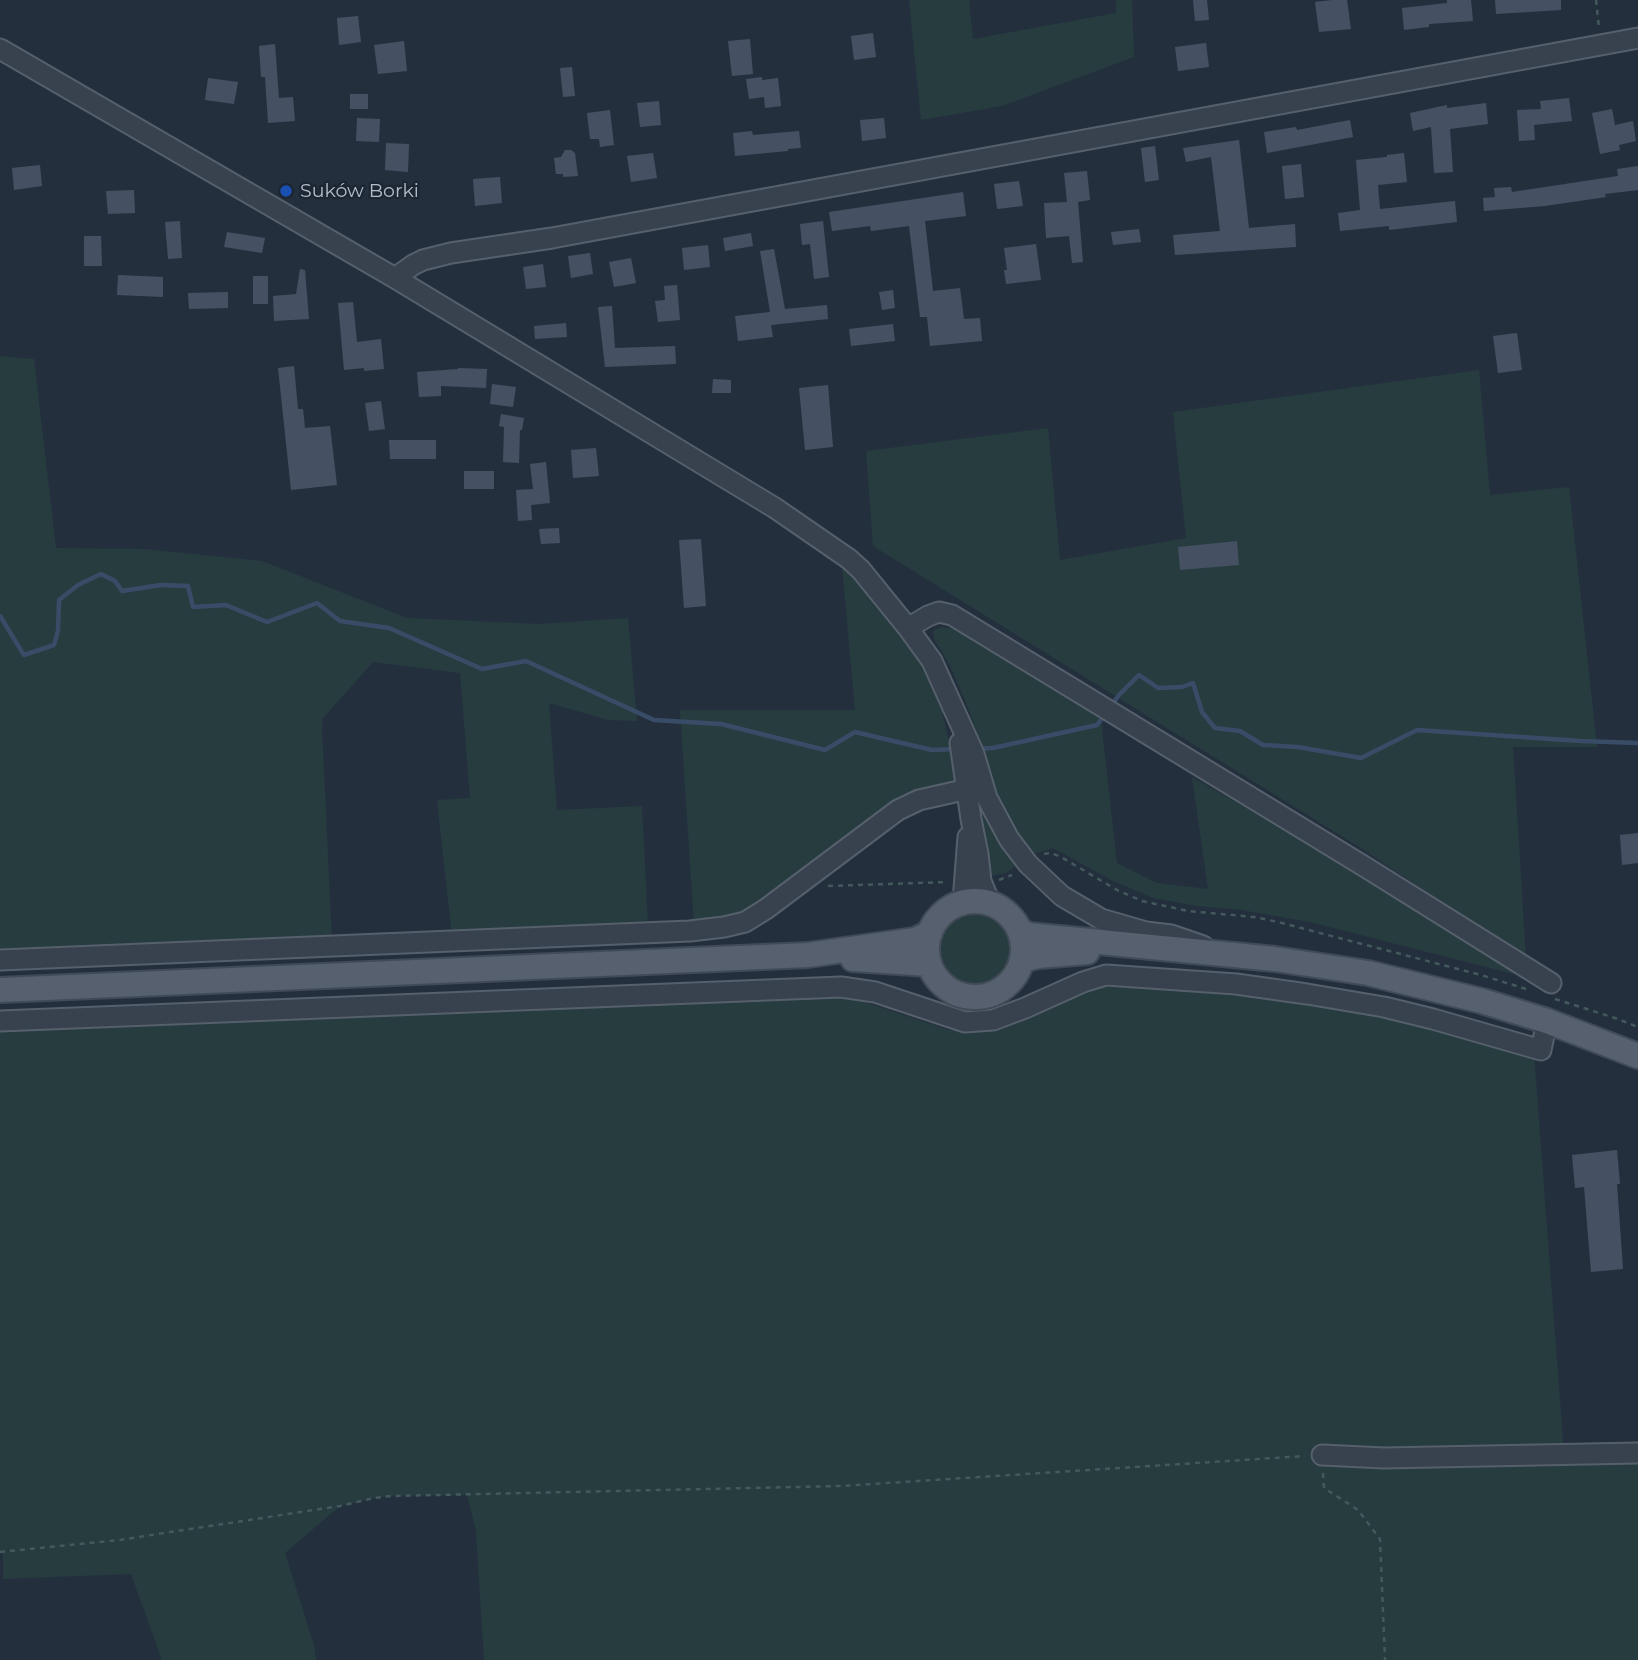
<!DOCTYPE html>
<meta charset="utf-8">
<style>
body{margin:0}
canvas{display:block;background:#242f3e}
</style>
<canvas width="1638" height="1660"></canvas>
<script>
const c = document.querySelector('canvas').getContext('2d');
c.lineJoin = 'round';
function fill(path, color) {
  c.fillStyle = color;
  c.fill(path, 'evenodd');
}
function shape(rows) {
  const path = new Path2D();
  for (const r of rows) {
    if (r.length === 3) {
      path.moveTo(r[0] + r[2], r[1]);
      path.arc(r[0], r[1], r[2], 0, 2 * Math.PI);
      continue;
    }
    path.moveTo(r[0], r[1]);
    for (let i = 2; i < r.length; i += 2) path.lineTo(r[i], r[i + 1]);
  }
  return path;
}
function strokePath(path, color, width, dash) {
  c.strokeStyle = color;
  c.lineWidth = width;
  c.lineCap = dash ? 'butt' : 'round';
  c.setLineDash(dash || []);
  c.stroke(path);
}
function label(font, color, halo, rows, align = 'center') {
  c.font = font + ' Montserrat,sans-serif';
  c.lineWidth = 5;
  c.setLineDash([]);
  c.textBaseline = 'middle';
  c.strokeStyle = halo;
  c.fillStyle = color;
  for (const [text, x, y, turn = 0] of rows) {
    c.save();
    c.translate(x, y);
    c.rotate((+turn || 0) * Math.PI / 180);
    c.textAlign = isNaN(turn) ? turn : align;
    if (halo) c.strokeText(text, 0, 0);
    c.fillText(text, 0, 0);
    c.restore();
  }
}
const green = shape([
 [909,0,969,0,973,39,1116,13,1116,0,1132,0,1134,57,1002,106,921,120],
 [0,356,34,359,56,548,144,549,262,561,407,618,539,624,628,618,637,721,608,720,549,703,557,810,642,806,648,927,452,936,437,800,470,798,460,673,373,662,323,718,322,729,332,941,0,952],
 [1479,370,1490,495,1569,487,1597,747,1513,747,1526,959,1364,850,873,546,866,451,1048,428,1060,560,1186,538,1173,412],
 [842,566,873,596,923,663,940,703,949,741,956,786,744,916,694,925,680,710,855,710],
 [942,627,955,629,1071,698,1101,720,1117,863,1157,883,1208,889,1192,777,1364,875,1525,977,1314,923,1242,910,1197,906,1153,898,1111,880,1053,848,1028,856,998,805,987,772,977,733,964,698,950,666,934,639,933,631],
 [980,803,1018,864,1006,873,990,876],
 [975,949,38],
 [1107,986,1223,990,1368,1011,1534,1054,1564,1454,1638,1453,1638,1660,484,1660,476,1531,467,1495,391,1496,374,1498,340,1506,285,1553,314,1645,316,1660,162,1660,131,1574,3,1579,3,1553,0,1552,0,1030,460,1009,682,1003,843,995,949,1030,975,1033,1006,1024,1060,1001]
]);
const stream = shape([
 [0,616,24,655,54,645,58,631,59,600,78,585,101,574,115,581,122,591,161,585,188,586,193,607,226,605,267,622,317,603,340,621,389,628,482,669,526,661,654,720,721,724,825,750,855,732,932,750,957,749],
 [1111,706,1119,695,1139,675,1158,688,1182,687,1193,683,1202,712,1215,728,1240,731,1263,745,1298,747,1361,758,1417,730,1581,741,1638,743],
 [976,749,993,748,1097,725,1106,713]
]);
const building = shape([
 [1193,0,1207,0,1209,20,1195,21],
 [1332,0,1347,0,1351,29,1319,32,1315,2],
 [1447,0,1471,0,1473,21,1429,24,1429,27,1404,30,1402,8,1447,3],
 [1495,0,1561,0,1561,10,1496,14],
 [358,16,361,42,339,45,337,18],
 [873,33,876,57,854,60,851,36],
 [750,39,753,74,732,76,728,41],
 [404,41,407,71,378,74,374,45],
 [1206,43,1209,67,1178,71,1175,47],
 [275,44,279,98,293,97,295,121,268,123,265,77,261,77,259,46],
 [572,67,575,96,563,97,560,68],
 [762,77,762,80,778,78,781,106,765,108,764,97,749,99,746,79],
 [208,78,238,82,234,104,205,100],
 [350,94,368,94,368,109,350,109],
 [1569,98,1572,121,1534,125,1535,140,1519,141,1517,110,1541,109,1540,101],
 [659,101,661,125,640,127,637,103],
 [1486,103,1488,124,1450,129,1453,172,1434,173,1431,127,1413,131,1410,113,1447,105,1447,108],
 [1612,109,1615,125,1633,121,1636,141,1619,145,1620,150,1600,154,1592,113],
 [610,110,614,145,600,147,599,139,590,139,587,113],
 [357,118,380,119,379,142,356,141],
 [884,118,886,138,862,141,860,120],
 [1350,120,1353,137,1267,153,1264,132,1296,127,1297,130],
 [752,131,753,135,799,131,801,148,788,149,788,151,735,156,733,133],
 [1239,140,1249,228,1295,224,1296,247,1175,255,1173,235,1220,231,1211,157,1186,162,1183,148],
 [386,143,409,144,408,172,385,170],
 [1155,146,1159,180,1145,182,1141,148],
 [565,150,571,150,575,153,578,176,563,177,563,174,556,174,554,158,561,157],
 [653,153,657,178,631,182,627,156],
 [1404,153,1407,182,1378,185,1380,209,1455,201,1457,222,1389,230,1389,226,1340,231,1338,213,1360,210,1356,160,1387,157,1387,155],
 [1301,164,1304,197,1285,199,1282,166],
 [40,165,42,186,14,190,12,168],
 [1638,166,1638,190,1605,194,1606,197,1545,206,1484,211,1483,198,1495,197,1494,188,1511,187,1512,192,1618,176,1617,169],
 [1087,171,1090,200,1078,202,1083,262,1072,263,1069,236,1046,238,1044,203,1067,202,1064,173],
 [500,177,502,203,475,206,473,179],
 [1019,181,1023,206,997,209,994,184],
 [134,190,135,213,108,214,106,191],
 [963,192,966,216,925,221,933,291,960,288,964,319,980,318,982,341,930,346,927,317,920,317,909,226,871,231,870,226,832,231,829,212],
 [180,221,182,258,168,259,165,222],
 [823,221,829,277,814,279,810,244,802,245,800,224],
 [1139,229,1141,242,1113,245,1111,232],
 [227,232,265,238,262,253,224,247],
 [751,233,753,246,725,251,723,238],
 [84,236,101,236,102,266,84,266],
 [1036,244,1041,280,1006,284,1004,270,1007,270,1004,248],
 [708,245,710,267,684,270,682,248],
 [774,249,785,309,827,305,828,319,771,325,773,337,738,341,735,316,770,312,760,251],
 [590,253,593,274,571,278,568,256],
 [631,258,636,283,614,287,609,262],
 [543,264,546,287,526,289,523,267],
 [300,269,305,270,309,319,274,321,273,296,296,294],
 [118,275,163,277,163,297,117,295],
 [253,276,268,276,268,304,253,304],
 [677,285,680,320,658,322,655,301,665,300,664,286],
 [893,290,895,308,882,310,879,292],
 [228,292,228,308,189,309,188,293],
 [353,302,357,342,381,339,384,369,364,371,364,368,344,370,338,303],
 [612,306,615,348,675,346,676,364,605,367,598,307],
 [566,323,567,337,535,339,534,326],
 [893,324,895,341,851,346,849,329],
 [1517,333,1522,370,1498,373,1493,336],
 [294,366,298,409,303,409,305,428,330,426,337,485,291,490,278,368],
 [458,368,487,369,486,388,441,386,441,396,419,397,417,372,458,369],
 [713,379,731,380,731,393,712,393],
 [492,384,516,387,513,407,490,404],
 [828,385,833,447,805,450,799,388],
 [381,401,385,429,369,431,365,403],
 [501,414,524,418,522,430,520,430,519,463,503,462,504,427,499,426],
 [389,440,436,440,436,459,390,459],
 [596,448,599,476,573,478,571,450],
 [546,462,550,503,531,505,532,520,518,521,516,490,533,489,530,464],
 [464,471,494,471,494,489,464,489],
 [559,528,560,543,541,544,539,529],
 [701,539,706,606,684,608,679,540],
 [1237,541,1239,565,1180,570,1178,547],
 [1638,833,1638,863,1622,865,1620,835],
 [1617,1150,1620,1184,1617,1184,1623,1269,1591,1272,1584,1187,1575,1188,1572,1155]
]);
const path = shape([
 [1596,0,1599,28],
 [1044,854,1051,853,1061,857,1117,890,1142,901,1188,911,1254,917,1278,922,1481,975,1526,989],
 [999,880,1012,875],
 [828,886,947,882],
 [1555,999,1615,1018,1638,1027],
 [1323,1473,1324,1488,1358,1510,1380,1539,1385,1660],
 [0,1552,119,1540,340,1506,374,1498,391,1496,841,1486,1305,1456]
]);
const minor = shape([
 [0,49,395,278,775,508,849,559,861,570,908,628,932,661,974,754,987,798,1009,839,1028,864,1062,896,1101,919,1146,932,1171,935,1203,946],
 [395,278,413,265,423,260,451,253,552,238,1638,38],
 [908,628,928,616,939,612,952,615,1362,865,1551,983],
 [960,743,971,819,978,854,981,881,990,903],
 [963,902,968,837],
 [0,960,690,931,724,927,745,922,766,909,898,810,919,800,959,791,967,792],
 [0,1021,841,987,875,992,965,1022,993,1020,1025,1008,1083,982,1106,975,1236,984,1307,994,1384,1007,1433,1019,1541,1050,1547,1021],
 [1322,1455,1384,1458,1638,1453]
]);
const major = shape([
 [975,949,48],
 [1021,931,1028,935,1275,959,1368,973,1482,1001,1547,1021,1638,1056],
 [853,959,929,964],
 [1022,960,1038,956,1087,952],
 [0,990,808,955,915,940,930,933]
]);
const markers = [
 [286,191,7,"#1a4fb4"]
];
const poiNames = [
 ["Suków Borki",300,191]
];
fill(green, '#263c3f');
strokePath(stream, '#394c67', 4.5);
fill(building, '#455162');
strokePath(minor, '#565f6c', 23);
strokePath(major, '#414a57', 28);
strokePath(path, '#44595c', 2.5, [5, 5]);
strokePath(minor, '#38414e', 19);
strokePath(major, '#56606e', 24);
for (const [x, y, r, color] of markers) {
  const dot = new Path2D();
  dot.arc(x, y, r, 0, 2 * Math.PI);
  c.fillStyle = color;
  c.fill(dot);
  strokePath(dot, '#1d2633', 2.5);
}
label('19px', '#b4bcc9', '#1d2633', poiNames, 'left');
</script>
